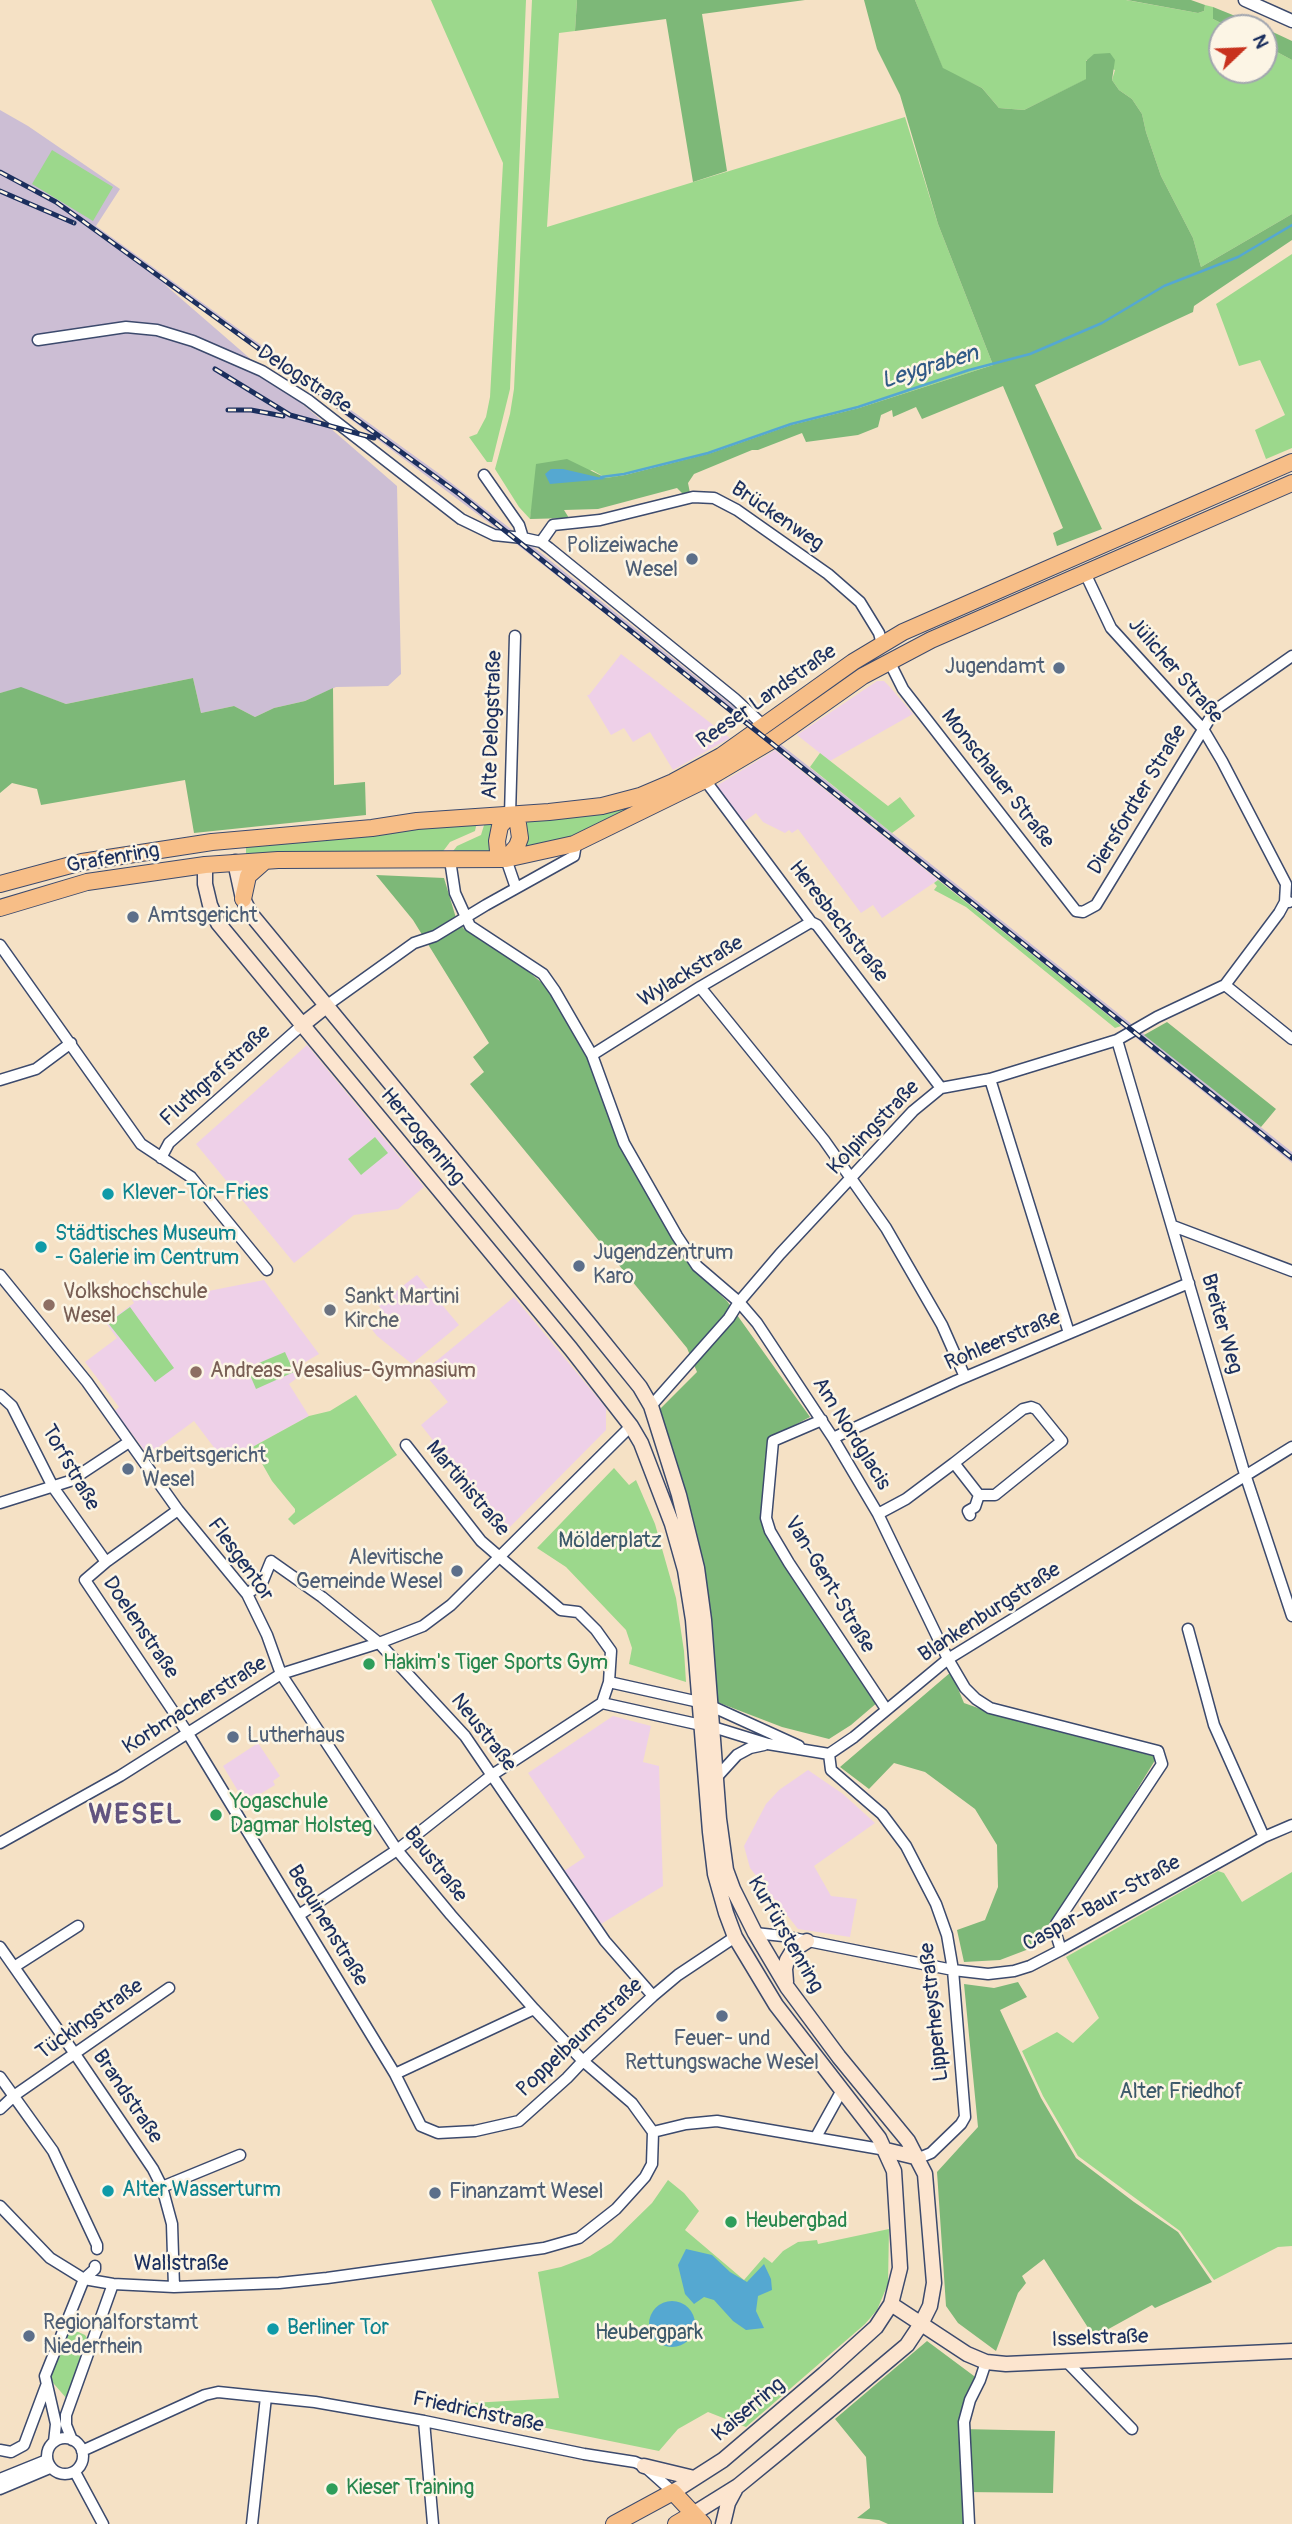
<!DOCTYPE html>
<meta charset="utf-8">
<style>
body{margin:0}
#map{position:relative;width:1292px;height:2524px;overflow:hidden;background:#f5e1c5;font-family:Pangolin,sans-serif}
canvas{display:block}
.north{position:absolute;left:1208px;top:14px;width:70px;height:70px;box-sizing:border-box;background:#fcf5e5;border:2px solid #a2a6af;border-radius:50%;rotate:67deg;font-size:19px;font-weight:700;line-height:28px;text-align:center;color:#1b2f5e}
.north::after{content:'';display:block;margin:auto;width:24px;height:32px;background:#c8321e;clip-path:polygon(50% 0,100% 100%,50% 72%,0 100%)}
</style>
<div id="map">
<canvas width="1292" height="2524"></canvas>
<div class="north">N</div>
</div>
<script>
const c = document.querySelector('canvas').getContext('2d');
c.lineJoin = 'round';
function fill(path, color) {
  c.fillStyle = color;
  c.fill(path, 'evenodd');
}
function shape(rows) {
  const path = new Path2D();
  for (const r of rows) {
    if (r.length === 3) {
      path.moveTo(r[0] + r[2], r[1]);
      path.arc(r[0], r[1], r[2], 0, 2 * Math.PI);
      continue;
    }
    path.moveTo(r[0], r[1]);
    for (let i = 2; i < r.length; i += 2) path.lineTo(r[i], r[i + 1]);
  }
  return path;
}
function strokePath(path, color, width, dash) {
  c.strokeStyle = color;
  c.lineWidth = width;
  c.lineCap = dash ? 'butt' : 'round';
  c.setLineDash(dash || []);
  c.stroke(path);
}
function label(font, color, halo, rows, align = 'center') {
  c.font = font + ' Pangolin,sans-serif';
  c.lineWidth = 5;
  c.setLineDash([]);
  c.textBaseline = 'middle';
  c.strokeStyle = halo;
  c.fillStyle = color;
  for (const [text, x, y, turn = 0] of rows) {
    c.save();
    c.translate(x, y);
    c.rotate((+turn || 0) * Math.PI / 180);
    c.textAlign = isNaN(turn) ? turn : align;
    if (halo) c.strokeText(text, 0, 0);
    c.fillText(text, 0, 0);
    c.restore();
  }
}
const built = shape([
 [621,654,664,687,730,738,673,770,650,732,633,742,624,728,611,735,587,695,589,695],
 [877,681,884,681,889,686,913,714,830,761,797,735],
 [775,750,938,880,882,918,873,905,861,913,798,829,792,833,789,830,785,833,763,822,756,813,741,824,713,788],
 [307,1045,424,1187,398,1209,354,1215,294,1263,196,1144],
 [417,1275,459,1325,412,1364,377,1336,370,1327,385,1314,378,1305],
 [149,1280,163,1300,264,1280,319,1354,300,1365,297,1378,289,1384,309,1416,225,1462,194,1421,148,1455,115,1411,119,1407,85,1362,117,1338,106,1323,134,1303,128,1293],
 [514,1297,606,1408,606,1430,505,1532,421,1425,448,1402,423,1372],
 [613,1716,651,1726,643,1762,659,1766,663,1886,601,1924,564,1871,585,1857,528,1773],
 [258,1743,280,1776,273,1781,275,1785,245,1803,223,1766],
 [808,1770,843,1794,875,1823,814,1866,831,1896,857,1899,850,1937,798,1929,750,1868,744,1846,766,1804,779,1790]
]);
const industrial = shape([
 [0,110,28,126,120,189,96,226,441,475,507,526,1292,1152,1292,1163,720,704,496,528,222,323,163,283,397,486,401,674,388,686,336,687,305,701,274,708,255,717,234,706,201,713,193,678,66,704,21,688,0,693]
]);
const green = shape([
 [431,0,526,0,510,389,492,462,487,462,469,437,477,434,486,417,490,397,503,163],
 [532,0,577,0,575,31,559,33,547,227,905,117,938,224,993,365,859,408,791,425,711,453,615,477,606,478,592,470,535,488,530,519,519,507,495,469,510,414,514,389],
 [915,0,1126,0,1198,13,1204,11,1205,5,1213,7,1213,19,1231,28,1222,28,1222,70,1264,70,1264,45,1292,60,1292,214,1201,267,1193,238,1161,176,1146,132,1142,114,1132,99,1119,90,1112,80,1115,70,1086,60,1087,79,1024,110,999,108,982,88,943,69],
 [52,150,113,187,93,221,32,184],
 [1292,254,1292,448,1266,459,1255,430,1285,415,1260,360,1239,366,1216,304],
 [820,753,888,806,900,797,915,816,892,833,810,767],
 [651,797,588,832,523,851,525,818],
 [495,821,493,854,450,855,457,846,481,835,485,822],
 [477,822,475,831,450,842,441,854,246,855,246,845,420,826],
 [938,880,1092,1002,1121,1026,1115,1028,966,907,934,890,937,886,934,883],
 [375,1137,388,1153,361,1175,348,1159],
 [130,1307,174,1368,155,1382,108,1323],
 [285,1352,294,1372,256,1389,247,1368],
 [356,1395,397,1455,294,1525,288,1519,295,1512,295,1509,272,1481,260,1460,256,1458,252,1460,247,1450,309,1416,330,1411],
 [614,1468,629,1485,636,1480,655,1524,676,1598,684,1651,686,1682,629,1664,632,1648,626,1630,566,1567,537,1548],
 [1218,1871,1224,1873,1242,1902,1292,1872,1292,2246,1278,2247,1214,2280,1180,2231,1078,2156,1043,2096,1022,2051,1057,2032,1073,2043,1099,2018,1066,1957],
 [668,2180,684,2193,699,2211,685,2230,744,2280,764,2257,772,2263,783,2251,798,2242,817,2240,818,2244,889,2229,888,2284,877,2310,865,2324,746,2427,708,2412,678,2429,659,2451,453,2409,454,2404,559,2398,538,2272,561,2267,590,2256,611,2243,652,2203],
 [67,2327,85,2335,89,2341,67,2399,48,2377]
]);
const forest = shape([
 [577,0,805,0,702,14,727,171,693,182,666,19,575,31],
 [864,0,915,0,943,68,982,88,999,108,1024,110,1086,79,1086,61,1094,54,1110,53,1115,60,1112,80,1119,90,1132,99,1142,114,1146,132,1161,176,1193,238,1201,267,1292,214,1292,240,1194,306,1193,312,1035,385,1102,529,1057,546,1053,533,1063,528,1003,386,922,419,916,407,893,417,892,410,881,415,878,427,858,435,806,442,802,433,758,450,752,450,694,474,688,483,690,493,684,495,677,488,598,509,564,510,569,518,530,519,536,464,567,459,606,478,625,475,711,453,791,425,859,408,993,365,938,224,900,95,877,49],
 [1127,0,1191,0,1205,5,1204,11,1198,13],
 [1213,7,1260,26,1292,41,1292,60,1264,45,1264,28,1231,28,1213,19],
 [193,678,201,713,234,706,255,717,274,708,305,701,333,688,334,785,365,782,366,815,194,833,185,780,41,805,37,789,12,783,0,793,0,693,21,687,66,704],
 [376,875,444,878,456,918,464,929,522,966,542,983,558,1003,588,1057,620,1145,694,1270,727,1301,810,1417,770,1438,764,1520,878,1702,851,1725,829,1739,782,1727,717,1702,702,1562,659,1410,697,1372,687,1348,470,1084,484,1072,473,1057,489,1043,413,920],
 [1167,1022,1276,1109,1261,1127,1144,1035],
 [951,1672,964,1703,1009,1719,1157,1757,1042,1944,1000,1960,964,1962,957,1930,985,1920,998,1887,997,1845,975,1809,925,1772,894,1763,869,1789,840,1767],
 [1018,1982,1027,1997,1000,2010,1041,2098,1076,2158,1134,2202,1178,2232,1212,2282,1155,2308,1152,2305,1094,2337,1044,2259,1022,2276,1026,2283,1018,2293,996,2351,958,2323,946,2306,937,2172,978,2127,964,1984,994,1988],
 [927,2341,978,2379,961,2429,1055,2431,1053,2493,965,2492,966,2524,888,2524,879,2520,857,2518,870,2508,866,2457,835,2419]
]);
const water = shape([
 [551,469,563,469,606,479,550,484,545,474],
 [686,2249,712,2255,730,2272,747,2282,764,2264,771,2279,772,2290,758,2296,756,2311,764,2328,746,2330,733,2321,714,2300,704,2297,694,2304,685,2294,678,2265],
 [672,2324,23]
]);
const stream = shape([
 [601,477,624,474,708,453,791,424,858,407,969,370,1030,354,1102,323,1164,286,1238,257,1292,225]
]);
const minor = shape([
 [38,340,126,327,157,330,193,341,262,371,308,400,461,519,494,535,523,538],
 [484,475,519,525,523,538,541,542,549,548,735,699,764,726],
 [541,542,553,525,600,520,693,497,714,498,737,510,828,574,860,602,879,633,882,644],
 [1085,573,1111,628,1203,729,1222,761,1286,884,1285,902,1289,902],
 [889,661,903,689,1076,911,1083,912,1096,905,1215,710,1292,656],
 [705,780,811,922,817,925,941,1088],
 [510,815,515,636],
 [506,859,516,888],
 [450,860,455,893,470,926,543,974,555,991,592,1055,624,1143,677,1236,697,1266,739,1302,757,1323,833,1438,878,1514,948,1659,965,1688,976,1699,990,1708,1158,1751,1162,1764,1056,1924,1056,1934,1061,1950],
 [0,945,141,1144,191,1177,267,1270],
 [1225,985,1292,1039],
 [700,987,824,1140,886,1228,942,1325,965,1377],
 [326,1006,414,943,435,936,486,905,574,856,575,850],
 [1117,1040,1243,1468,1292,1616],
 [592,1055,700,987,811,922],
 [990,1079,1069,1333],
 [0,1080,36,1069,71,1043],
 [161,1158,169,1143,301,1026],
 [1173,1226,1292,1271],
 [0,1275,87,1382,178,1510,247,1594,267,1635,281,1674,397,1850,451,1915,534,2009,583,2061,632,2103,653,2132],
 [0,1395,12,1406,53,1487,106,1562],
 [651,1406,729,1318,739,1302,780,1254,913,1111,941,1088,990,1079,1117,1040,1157,1017,1225,985,1279,913,1285,902],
 [822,1420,773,1441,766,1518,770,1531,789,1563,886,1709],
 [833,1438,956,1381,1189,1283],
 [406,1445,481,1541,561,1610,578,1612,596,1630,611,1651,609,1682,602,1703],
 [0,1503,70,1481,129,1442],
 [178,1510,106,1562,85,1580,187,1732,395,2074,421,2126,438,2133,475,2131,519,2121,567,2078,583,2061,653,1996,678,1975,735,1937],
 [878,1514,906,1499,954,1463,979,1495,995,1495,1062,1441,1036,1409,1031,1407,1023,1409,954,1463],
 [970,1515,968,1511,975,1507,979,1495],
 [247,1594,262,1583,271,1561,322,1597,379,1643,465,1736,605,1941,653,1996],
 [1188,1629,1214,1725,1264,1837],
 [609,1682,699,1702],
 [602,1703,701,1725],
 [711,1706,799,1746],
 [713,1727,768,1744,829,1754,854,1737,948,1659,1292,1447],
 [829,1754,831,1770,882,1814,906,1846,936,1904,947,1935,953,1970,965,2117,961,2124,931,2153,919,2158],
 [716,1778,737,1755,750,1748,764,1745],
 [0,1843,120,1776,281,1674,379,1643,423,1626,451,1605,631,1426],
 [299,1915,397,1850,492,1775,602,1703],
 [755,1933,783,1936,953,1970,988,1974,1014,1971,1030,1966,1061,1950,1264,1837,1292,1825],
 [0,1947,75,2054,153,2169,162,2187,172,2224,174,2287],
 [14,1967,78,1926],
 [395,2074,534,2009],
 [0,2077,53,2151,97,2245,97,2249],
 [0,2109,15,2095,169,1988],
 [653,2132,686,2124,717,2121,886,2150],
 [816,2137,842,2090],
 [162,2187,240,2155],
 [0,2206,50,2258,84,2279,113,2284,174,2287,279,2283,327,2278,544,2248,579,2238,616,2209,645,2177,652,2164,653,2132],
 [1066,2361,1132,2429],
 [424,2421,433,2524],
 [65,2456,18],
 [72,2440,66,2425,66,2415,113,2284],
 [54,2442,56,2424,45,2376,84,2279,95,2269,95,2266],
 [0,2450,11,2452,24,2445,46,2386],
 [82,2451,205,2395,218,2392,315,2402,424,2421,584,2454,635,2462,644,2466,673,2492],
 [75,2472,103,2524],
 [0,2479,47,2460],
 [0,2489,50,2468],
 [252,2524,266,2397],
 [969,2524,964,2422,970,2400,980,2380,986,2362]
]);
const tertiary = shape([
 [1245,0,1292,21]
]);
const secondary = shape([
 [235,862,243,899,250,913,589,1324,640,1387,651,1406,679,1495,697,1568,704,1620,719,1819,726,1870,733,1889,755,1933,787,1987,839,2057,908,2141,925,2174,934,2283,930,2306,921,2324,907,2345,782,2450,738,2486,693,2514],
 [205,865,205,884,210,905,218,923,571,1349,631,1426,641,1443,672,1524,685,1570,693,1620,710,1832,715,1874,726,1913,735,1937,776,2005,879,2138,894,2171,900,2268,891,2304,876,2327,824,2374,723,2460,673,2492],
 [301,1026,326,1006],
 [786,1982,785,1969,787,1960,793,1950,807,1941],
 [886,2150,919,2158],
 [891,2304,967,2354,986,2362,1006,2364,1292,2351],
 [644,2466,694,2478],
 [723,2524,728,2503,735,2490]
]);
const primary = shape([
 [510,815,518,824,520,838,517,846,506,859,498,851,497,841,500,826,510,815],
 [0,884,82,862,212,842,372,828,417,821,549,812,602,806,640,796,673,782,721,756,853,662,903,632,1292,462],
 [243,899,248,876,265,861],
 [0,908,87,882,205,865,278,860,506,859,574,844,705,780,771,741,863,676,931,640,1292,483],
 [614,2524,673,2492,703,2524],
 [676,2524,693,2514]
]);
const rail = shape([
 [0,172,56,202,80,219,459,494,1292,1158],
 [0,191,74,223],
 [215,369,290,415,374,438],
 [228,410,251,410,283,416]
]);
const markers = [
 [692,559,7,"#5c6f8a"],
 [1059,668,7,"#5c6f8a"],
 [133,917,7,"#5c6f8a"],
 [108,1194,7,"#0f9aa8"],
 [41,1247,7,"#0f9aa8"],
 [579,1266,7,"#5c6f8a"],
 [49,1305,7,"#8d6e63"],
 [330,1310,7,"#6b7280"],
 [196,1372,7,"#8d6e63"],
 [128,1469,7,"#5c6f8a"],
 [457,1571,7,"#5c6f8a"],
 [369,1664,7,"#2e9e5b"],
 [233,1737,7,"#5c6f8a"],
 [216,1815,7,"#2e9e5b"],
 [722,2016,7,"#5c6f8a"],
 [108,2191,7,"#0f9aa8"],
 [435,2193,7,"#5c6f8a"],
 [731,2222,7,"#2e9e5b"],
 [273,2329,7,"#0f9aa8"],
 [29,2336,7,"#5c6f8a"],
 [332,2489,7,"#2e9e5b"]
];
const streetNames = [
 ["Delogstraße",304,380,33],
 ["Brückenweg",777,517,34],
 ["Jülicher Straße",1175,671,49],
 ["Reeser Landstraße",767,697,-35],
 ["Alte Delogstraße",493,725,-88],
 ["Monschauer Straße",997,779,52],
 ["Diersfordter Straße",1138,800,-59],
 ["Grafenring",113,859,-10],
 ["Heresbachstraße",838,922,52],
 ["Wylackstraße",691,972,-31],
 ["Fluthgrafstraße",216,1076,-42],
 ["Kolpingstraße",874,1128,-46],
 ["Herzogenring",422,1137,50],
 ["Breiter Weg",1221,1324,74],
 ["Rohleerstraße",1003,1341,-23],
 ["Am Nordglacis",851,1434,58],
 ["Torfstraße",70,1468,60],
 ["Martinistraße",467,1489,50],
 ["Flesgentor",240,1560,54],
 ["Van-Gent-Straße",829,1585,59],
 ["Blankenburgstraße",990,1613,-33],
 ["Doelenstraße",140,1628,56],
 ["Korbmacherstraße",195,1706,-32],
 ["Neustraße",483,1733,52],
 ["Baustraße",435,1865,52],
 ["Caspar-Baur-Straße",1102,1904,-29],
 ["Beguinenstraße",327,1926,59],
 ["Kurfürstenring",785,1935,60],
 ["Lipperheystraße",935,2012,-96],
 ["Tückingstraße",90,2020,-35],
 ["Poppelbaumstraße",580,2038,-43],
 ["Brandstraße",127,2097,56],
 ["Wallstraße",181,2265],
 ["Isselstraße",1100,2339,-2],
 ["Kaiserring",749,2410,-40],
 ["Friedrichstraße",478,2413,12]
];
const serviceNames = [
 ["Polizeiwache",678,547,"right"],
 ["Wesel",678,571,"right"],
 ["Jugendamt",1045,668,"right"],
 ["Amtsgericht",147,917],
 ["Jugendzentrum",593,1254],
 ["Karo",593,1278],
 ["Arbeitsgericht",142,1457],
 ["Wesel",142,1481],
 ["Alevitische",443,1559,"right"],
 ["Gemeinde Wesel",443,1583,"right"],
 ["Lutherhaus",247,1737],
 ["Feuer- und",722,2040,"center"],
 ["Rettungswache Wesel",722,2064,"center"],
 ["Finanzamt Wesel",449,2193],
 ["Regionalforstamt",43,2324],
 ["Niederrhein",43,2348]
];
const cultureNames = [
 ["Klever-Tor-Fries",122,1194],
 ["Städtisches Museum",55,1235],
 ["- Galerie im Centrum",55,1259],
 ["Alter Wasserturm",122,2191],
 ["Berliner Tor",287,2329]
];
const educationNames = [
 ["Volkshochschule",63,1293],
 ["Wesel",63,1317],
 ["Andreas-Vesalius-Gymnasium",210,1372]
];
const worshipNames = [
 ["Sankt Martini",344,1298],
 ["Kirche",344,1322]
];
const parkNames = [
 ["Mölderplatz",610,1542],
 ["Alter Friedhof",1181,2093],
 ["Heubergpark",649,2334]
];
const leisureNames = [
 ["Hakim's Tiger Sports Gym",383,1664],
 ["Yogaschule",230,1803],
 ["Dagmar Holsteg",230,1827],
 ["Heubergbad",745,2222],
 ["Kieser Training",346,2489]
];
const waterNames = [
 ["Leygraben",930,368,-17]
];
const districtNames = [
 ["WESEL",136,1816]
];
fill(built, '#eed0e8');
fill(industrial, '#ccbed4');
fill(green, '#9cd88c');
fill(forest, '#7db878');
fill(water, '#55a8d1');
strokePath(stream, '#55a8d1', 2.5);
strokePath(minor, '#3c4a6d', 13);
strokePath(tertiary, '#3c4a6d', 15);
strokePath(secondary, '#3c4a6d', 17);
strokePath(primary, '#3c4a6d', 18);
strokePath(minor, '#fff', 10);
strokePath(tertiary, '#fff', 12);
strokePath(secondary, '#fce5cf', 14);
strokePath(primary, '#f7be87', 16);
strokePath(rail, '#1b2f5e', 5);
strokePath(rail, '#fcf5e5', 2.5, [8]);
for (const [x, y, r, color] of markers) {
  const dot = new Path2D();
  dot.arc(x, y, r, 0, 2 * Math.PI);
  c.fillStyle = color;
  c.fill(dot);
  strokePath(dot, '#fcf5e5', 2.5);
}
label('21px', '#1b2f5e', '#fcf5e5', streetNames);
label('21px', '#4e5e75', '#fcf5e5', serviceNames, 'left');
label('21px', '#0d838f', '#fcf5e5', cultureNames, 'left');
label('21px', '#785e54', '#fcf5e5', educationNames, 'left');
label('21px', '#5b616d', '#fcf5e5', worshipNames, 'left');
label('21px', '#3b596a', '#fcf5e5', parkNames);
label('21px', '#27864d', '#fcf5e5', leisureNames, 'left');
label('italic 23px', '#2f5986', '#fcf5e5', waterNames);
c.letterSpacing = '2px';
label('bold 28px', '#625480', '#fcf5e5', districtNames);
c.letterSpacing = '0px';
</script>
